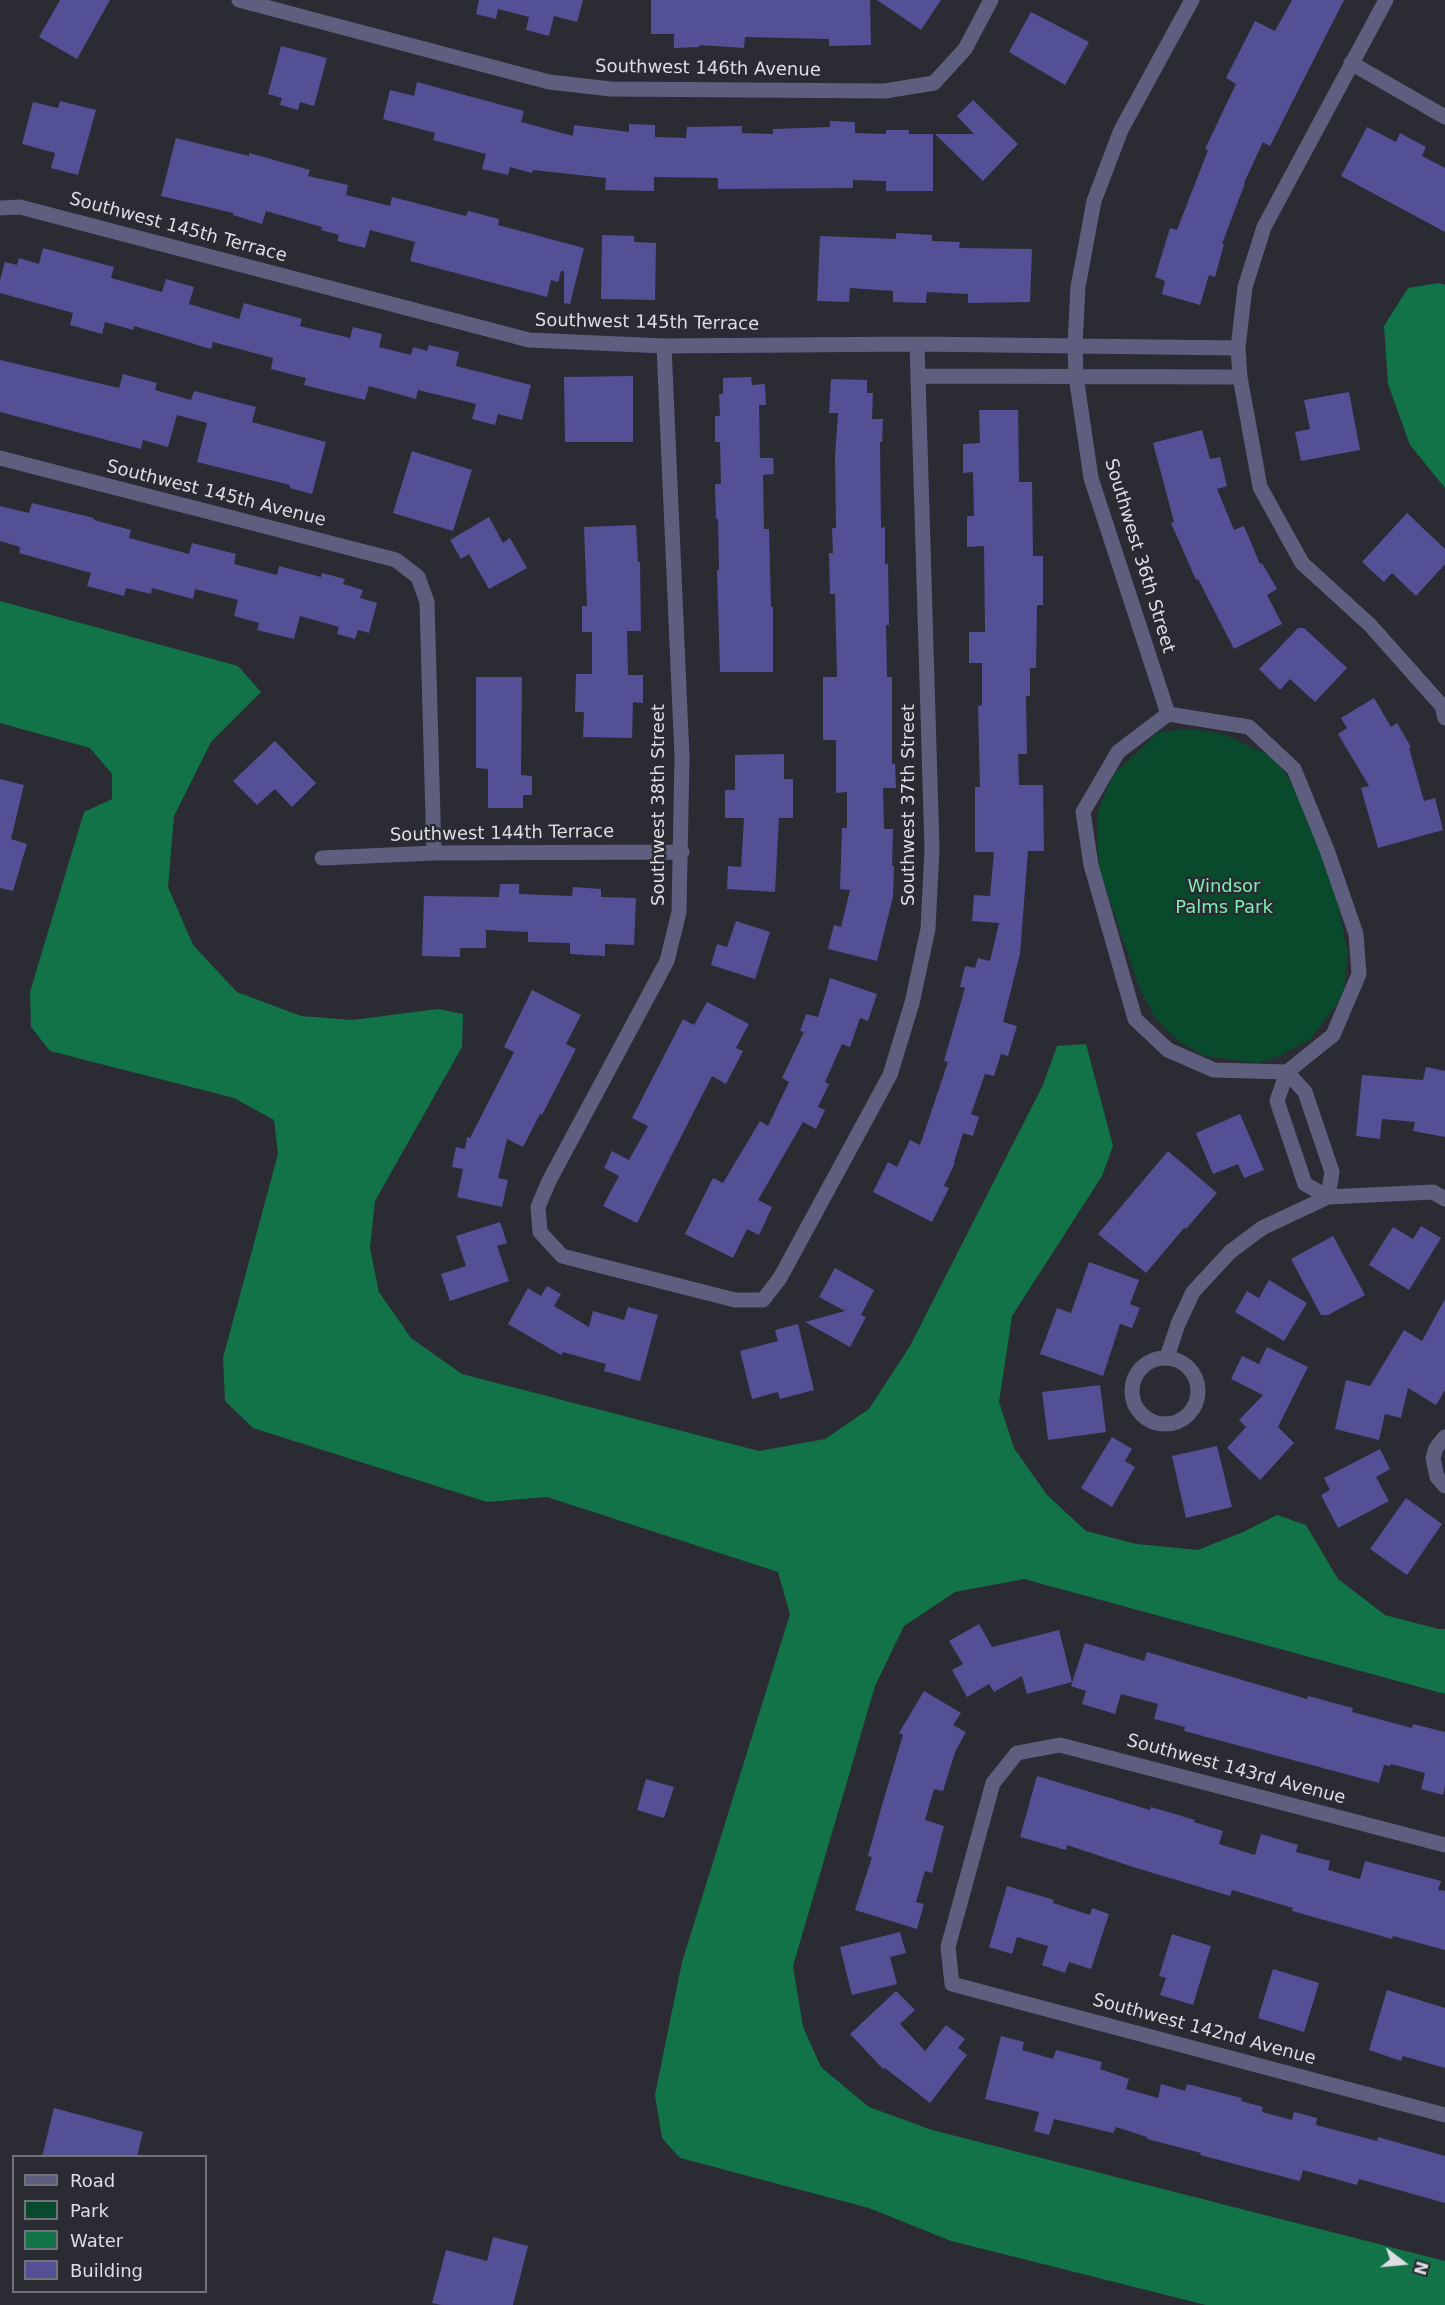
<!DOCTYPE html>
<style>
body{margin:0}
#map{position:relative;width:1445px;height:2305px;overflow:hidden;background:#2b2b34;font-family:"DejaVu Sans",sans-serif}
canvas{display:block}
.legend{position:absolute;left:12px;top:2155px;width:195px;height:138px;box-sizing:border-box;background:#2b2b34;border:2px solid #72727a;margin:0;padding:8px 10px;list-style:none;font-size:18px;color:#dddde3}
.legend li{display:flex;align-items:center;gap:12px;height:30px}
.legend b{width:30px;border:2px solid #72727a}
.north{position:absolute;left:1373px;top:2233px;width:60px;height:60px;-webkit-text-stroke:4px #2b2b34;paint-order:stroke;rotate:106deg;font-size:16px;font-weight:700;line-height:24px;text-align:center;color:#dddde3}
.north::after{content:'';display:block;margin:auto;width:21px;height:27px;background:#dddde3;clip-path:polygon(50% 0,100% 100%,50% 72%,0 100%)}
</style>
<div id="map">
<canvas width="1445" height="2305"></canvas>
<ul class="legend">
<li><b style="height:8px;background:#5e5f7e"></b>Road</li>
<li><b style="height:16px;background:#094a2c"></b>Park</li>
<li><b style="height:16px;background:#117347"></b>Water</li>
<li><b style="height:16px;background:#535095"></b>Building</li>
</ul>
<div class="north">N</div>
</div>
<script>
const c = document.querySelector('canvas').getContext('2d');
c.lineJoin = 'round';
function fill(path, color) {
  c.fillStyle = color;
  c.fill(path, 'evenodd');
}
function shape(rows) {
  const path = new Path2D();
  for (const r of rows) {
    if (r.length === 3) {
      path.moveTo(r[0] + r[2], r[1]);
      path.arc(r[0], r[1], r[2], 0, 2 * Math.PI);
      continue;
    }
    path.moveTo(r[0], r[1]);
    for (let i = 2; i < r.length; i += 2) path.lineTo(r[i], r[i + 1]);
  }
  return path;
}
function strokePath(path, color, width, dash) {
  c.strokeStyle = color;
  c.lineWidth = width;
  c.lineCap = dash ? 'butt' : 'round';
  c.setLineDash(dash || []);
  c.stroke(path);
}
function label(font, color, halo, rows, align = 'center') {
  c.font = font + ' "DejaVu Sans",sans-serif';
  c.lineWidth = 5;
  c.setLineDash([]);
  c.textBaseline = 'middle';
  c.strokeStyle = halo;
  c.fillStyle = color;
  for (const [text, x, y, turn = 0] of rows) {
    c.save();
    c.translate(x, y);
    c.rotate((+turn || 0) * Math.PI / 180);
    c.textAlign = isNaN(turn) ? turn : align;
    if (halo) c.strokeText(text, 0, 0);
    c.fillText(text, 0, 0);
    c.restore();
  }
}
const green = shape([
 [1192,729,1226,735,1274,758,1295,788,1309,828,1327,850,1348,955,1343,996,1310,1039,1279,1056,1258,1063,1205,1056,1180,1042,1156,1019,1139,987,1100,871,1097,841,1098,811,1114,774,1159,732]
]);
const water = shape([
 [1439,283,1445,285,1445,488,1410,445,1388,384,1384,326,1408,288],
 [0,601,238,666,261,692,211,742,174,816,168,887,193,945,237,992,301,1016,352,1020,438,1009,463,1014,462,1047,375,1201,370,1248,379,1292,411,1338,462,1374,759,1451,825,1439,869,1409,910,1346,1043,1085,1057,1046,1086,1044,1113,1146,1102,1176,1012,1316,999,1402,1014,1448,1047,1495,1086,1531,1136,1544,1198,1550,1243,1532,1277,1515,1306,1525,1338,1579,1385,1615,1438,1629,1445,1629,1445,1694,1024,1579,955,1592,904,1626,875,1686,793,1966,803,2027,821,2067,869,2107,932,2130,1445,2261,1445,2305,1206,2305,951,2241,869,2208,680,2158,662,2138,655,2095,682,1962,790,1614,778,1572,547,1497,487,1502,253,1428,225,1401,223,1358,278,1154,274,1120,234,1098,50,1051,31,1027,30,992,84,812,112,799,112,774,90,748,0,723]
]);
const building = shape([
 [60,0,110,0,77,59,39,37],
 [479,0,583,0,577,22,554,16,549,36,526,30,529,17,498,9,496,19,476,14],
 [651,0,870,0,871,45,829,46,829,39,745,37,744,48,699,45,699,47,674,48,674,34,651,34],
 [877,0,941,0,921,30],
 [1292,0,1344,0,1270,146,1263,142,1244,183,1245,183,1222,244,1224,244,1215,277,1209,275,1200,305,1162,294,1165,281,1155,277,1170,228,1177,230,1208,150,1205,149,1236,84,1226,78,1255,21,1275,31],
 [1031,12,1089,42,1065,85,1009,52],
 [281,46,327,58,314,106,300,102,298,110,280,105,282,98,268,94],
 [417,82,524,111,521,122,573,136,574,125,629,132,629,124,655,125,655,137,686,138,687,127,742,126,742,133,773,134,773,129,830,127,830,121,855,122,855,133,886,134,886,130,909,130,909,134,933,134,933,191,886,191,886,181,853,180,853,188,718,189,718,178,654,177,654,191,605,190,606,178,533,170,532,173,510,167,508,175,482,169,486,154,433,140,435,133,383,119,390,90,414,96],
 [973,100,1018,144,983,181,935,134,974,134,957,116],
 [60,101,96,110,78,175,51,168,55,153,22,144,33,102,58,108],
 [1367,127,1396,142,1400,133,1426,147,1422,156,1445,168,1445,232,1341,176],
 [176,138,249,156,249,153,310,170,308,176,348,185,346,195,390,206,392,197,466,216,468,211,499,219,498,225,584,248,570,304,564,303,564,271,561,271,558,282,551,280,547,297,410,261,415,242,370,230,365,248,337,241,339,235,321,230,322,227,266,211,262,224,233,215,233,213,161,196],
 [896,233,932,235,932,241,960,242,959,248,1032,249,1030,302,968,303,968,294,927,292,926,303,893,302,893,291,850,288,849,302,817,301,820,236,896,239],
 [602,235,634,236,634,242,656,243,655,300,601,299],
 [43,248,114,267,111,278,162,292,166,279,194,287,189,304,239,319,244,303,302,319,300,326,350,338,353,327,382,334,379,347,411,355,413,347,427,351,429,345,459,352,456,366,531,385,522,420,498,414,495,425,472,419,476,404,418,390,416,399,369,386,365,400,304,385,306,378,271,369,273,358,213,342,211,349,134,326,133,330,105,322,102,334,70,325,73,313,0,293,0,280,5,262,17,265,19,258,39,264],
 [0,360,119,388,123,374,157,383,155,390,191,400,194,391,256,407,252,422,326,442,312,494,290,488,290,485,197,462,207,423,177,415,168,447,143,440,141,449,0,412],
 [633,376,633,442,565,442,564,377],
 [751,377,752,385,765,384,766,405,759,405,760,458,773,458,774,474,763,475,764,529,769,529,771,607,773,607,773,672,720,672,717,570,719,570,718,519,716,519,715,484,721,484,720,442,715,442,715,416,720,416,719,394,723,394,723,378],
 [831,379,867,380,867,393,873,393,872,419,883,419,882,442,880,442,881,528,885,527,885,564,888,564,889,625,886,625,887,677,892,677,892,764,895,764,896,788,883,788,884,829,893,829,892,866,894,866,893,897,877,961,828,949,834,925,841,927,850,890,840,889,842,828,847,828,847,792,836,793,836,740,823,740,823,677,837,677,835,594,830,594,829,553,833,553,832,528,836,528,835,456,838,413,829,413],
 [1349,392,1360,450,1301,461,1295,432,1310,429,1304,400],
 [979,410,1018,410,1019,482,1032,482,1033,556,1043,556,1043,605,1037,605,1036,668,1030,668,1030,696,1026,696,1027,754,1018,754,1019,785,1043,785,1044,851,1028,851,1020,954,1003,1022,1017,1026,1008,1056,1001,1054,994,1076,985,1074,971,1114,979,1117,973,1136,963,1133,954,1162,955,1163,944,1186,949,1188,932,1222,873,1192,888,1162,897,1167,910,1140,920,1145,948,1062,944,1061,965,988,960,987,965,966,975,968,978,958,990,961,999,923,972,921,974,895,990,896,994,852,975,852,975,787,980,787,978,706,982,705,982,663,969,663,969,632,985,632,984,546,967,547,967,516,974,516,973,472,963,473,963,444,980,443],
 [1202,430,1210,459,1220,457,1227,486,1217,489,1234,530,1244,526,1260,564,1262,563,1277,589,1267,595,1282,624,1234,649,1198,579,1196,580,1171,523,1174,522,1153,443],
 [412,451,472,470,453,531,393,513],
 [32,503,94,518,94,520,131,530,129,538,189,554,192,543,236,554,234,564,277,575,279,566,321,577,322,573,345,579,343,584,363,590,360,598,377,603,369,633,358,630,355,639,337,634,339,627,300,616,294,639,257,630,259,623,234,616,238,600,195,589,193,599,152,588,151,594,126,588,124,596,87,586,91,573,19,553,20,547,0,541,0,506,29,513],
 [1407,513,1445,549,1445,564,1416,596,1392,573,1384,582,1362,562],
 [489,517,503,543,510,538,527,568,489,589,469,554,461,559,450,540],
 [636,525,638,562,640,562,641,631,627,631,628,675,643,675,643,703,633,702,632,738,583,737,584,712,575,712,576,674,592,674,592,632,582,632,582,606,587,606,584,527],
 [1298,628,1304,628,1347,668,1315,702,1290,679,1280,690,1259,669],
 [476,677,522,677,521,775,532,776,532,795,523,795,523,808,488,808,488,769,476,768],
 [1374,698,1391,727,1397,723,1411,747,1409,748,1424,801,1435,798,1443,830,1378,848,1361,788,1369,786,1338,734,1347,728,1341,718],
 [275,741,316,783,292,807,275,789,257,805,233,781],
 [784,754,784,779,793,779,793,818,779,818,775,892,727,889,728,866,741,867,744,818,725,818,725,790,735,790,735,755],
 [0,779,24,785,11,839,27,844,13,891,0,888],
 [500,884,519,884,519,894,572,896,573,887,601,889,601,897,636,898,634,945,605,944,605,956,570,954,570,943,528,942,528,932,486,930,486,948,460,948,460,957,422,956,424,896,499,897],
 [736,921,770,932,755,979,711,965,717,944,727,947],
 [830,978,877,994,868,1021,860,1018,850,1047,842,1044,825,1082,829,1084,818,1107,825,1110,816,1129,803,1122,758,1200,772,1207,759,1235,747,1229,733,1258,685,1234,713,1178,723,1183,760,1121,768,1126,789,1082,782,1078,804,1032,800,1031,806,1014,818,1017],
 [532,990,581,1015,566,1044,576,1049,542,1115,540,1114,523,1147,507,1139,498,1178,508,1180,502,1207,457,1197,463,1169,452,1167,456,1147,465,1149,467,1137,470,1138,514,1052,504,1047],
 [707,1002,749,1024,736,1048,743,1051,726,1084,712,1076,637,1223,603,1206,619,1176,604,1168,612,1151,629,1160,648,1126,632,1118,683,1019,694,1025],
 [1426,1067,1445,1071,1445,1137,1413,1131,1415,1122,1382,1119,1380,1139,1356,1136,1362,1075,1423,1080],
 [1240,1114,1264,1170,1244,1178,1238,1164,1213,1174,1196,1133],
 [1168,1151,1217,1193,1186,1229,1184,1228,1146,1273,1098,1234],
 [500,1222,507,1243,497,1246,509,1281,450,1301,441,1274,466,1266,456,1236],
 [1421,1226,1441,1238,1409,1290,1369,1265,1393,1227,1413,1239],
 [1333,1236,1365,1295,1328,1315,1321,1315,1291,1259],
 [1089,1262,1139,1280,1130,1304,1140,1308,1132,1328,1120,1324,1103,1376,1040,1354,1057,1308,1071,1313],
 [835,1268,874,1290,861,1315,866,1317,850,1347,805,1322,845,1311,819,1297],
 [1269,1280,1307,1303,1284,1341,1235,1312,1247,1291,1259,1298],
 [547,1286,561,1294,554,1306,589,1327,593,1311,624,1320,628,1307,658,1315,640,1381,604,1371,606,1364,563,1352,561,1355,508,1324,528,1288,541,1296],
 [1445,1299,1445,1390,1436,1405,1408,1388,1401,1418,1385,1414,1379,1440,1335,1429,1346,1380,1370,1386,1404,1330,1422,1341],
 [798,1324,814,1390,780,1399,778,1392,752,1399,740,1351,778,1341,775,1330],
 [1267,1347,1308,1367,1278,1427,1294,1443,1260,1480,1227,1448,1246,1427,1239,1420,1263,1395,1231,1379,1242,1356,1259,1364],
 [1100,1385,1106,1432,1048,1440,1042,1392],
 [1112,1437,1132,1449,1125,1461,1135,1467,1112,1507,1081,1488],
 [1217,1446,1232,1507,1186,1518,1172,1456],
 [1380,1449,1390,1469,1376,1477,1389,1501,1338,1528,1321,1495,1330,1490,1324,1478],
 [1406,1498,1442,1524,1407,1575,1370,1549],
 [979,1624,992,1647,1059,1630,1072,1682,1027,1694,1022,1676,994,1692,989,1684,967,1697,952,1670,963,1664,949,1641],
 [1085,1643,1144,1661,1147,1652,1307,1699,1308,1696,1353,1708,1352,1712,1412,1728,1413,1724,1445,1732,1445,1786,1443,1795,1421,1789,1425,1773,1391,1764,1390,1766,1384,1765,1379,1783,1184,1731,1185,1727,1154,1719,1158,1704,1121,1694,1115,1714,1082,1704,1086,1691,1071,1686],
 [924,1691,961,1713,953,1725,966,1732,955,1752,943,1791,934,1789,925,1820,944,1826,932,1873,925,1871,916,1902,924,1904,917,1929,855,1910,872,1857,868,1856,882,1805,903,1735,899,1733],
 [1037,1776,1150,1810,1151,1807,1195,1820,1194,1822,1223,1831,1219,1844,1255,1855,1261,1834,1298,1845,1296,1852,1330,1861,1328,1870,1360,1879,1365,1861,1441,1881,1438,1890,1445,1891,1445,1950,1393,1936,1392,1939,1292,1911,1293,1908,1232,1890,1230,1896,1133,1867,1067,1845,1066,1850,1020,1837],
 [646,1779,674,1787,664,1818,637,1810],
 [1007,1886,1054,1900,1053,1903,1090,1915,1092,1908,1109,1914,1091,1969,1069,1962,1065,1973,1042,1965,1048,1946,1017,1937,1012,1954,989,1947],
 [900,1932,906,1953,890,1957,897,1984,852,1995,840,1947],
 [1172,1934,1211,1946,1193,2005,1160,1995,1166,1978,1159,1976],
 [1273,1969,1319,1983,1304,2032,1258,2018],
 [1387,1990,1445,2008,1445,2068,1403,2056,1401,2061,1369,2050],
 [896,1991,915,2010,900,2024,925,2051,946,2025,965,2039,958,2048,967,2055,930,2103,885,2068,883,2069,850,2034],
 [1001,2036,1024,2042,1022,2050,1053,2059,1056,2050,1102,2062,1100,2069,1129,2079,1126,2089,1158,2098,1161,2084,1185,2091,1187,2084,1242,2098,1241,2101,1263,2107,1262,2112,1292,2120,1294,2112,1317,2118,1316,2125,1377,2141,1378,2137,1445,2156,1445,2203,1359,2179,1357,2185,1303,2170,1300,2181,1200,2155,1201,2153,1147,2139,1147,2137,1116,2127,1113,2133,1054,2119,1049,2135,1034,2131,1039,2112,985,2099],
 [54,2108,143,2132,137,2157,42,2157],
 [493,2237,528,2246,513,2305,441,2305,432,2303,446,2250,487,2261]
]);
const minor = shape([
 [239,0,549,82,611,89,885,91,934,83,965,49,991,0],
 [1386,0,1264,227,1245,287,1238,348,1240,377,1260,487,1302,563,1370,625,1442,706,1445,718],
 [1351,63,1445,117],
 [0,208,20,207,529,340,664,346,917,344,1238,348],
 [664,346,682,757,679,912,667,961,549,1181,538,1207,540,1232,562,1256,735,1300,763,1300,780,1278,890,1075,912,1003,928,929,932,849,917,344],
 [918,376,1240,377],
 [0,458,396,560,418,577,427,602,434,853],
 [1168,714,1249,727,1294,769,1327,850,1356,934,1359,974,1333,1035,1287,1072,1214,1070,1168,1050,1135,1019,1091,865,1083,812,1118,752,1168,714],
 [1168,714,1091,478,1076,376,1075,345,1078,287,1094,201,1121,130,1192,0],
 [322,858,434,853,682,852],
 [1287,1072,1305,1092,1332,1172,1328,1197,1305,1184,1277,1101,1287,1072],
 [1167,1357,1178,1324,1193,1292,1230,1252,1262,1228,1328,1197,1433,1192,1445,1199],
 [1165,1391,33],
 [1445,1437,1436,1448,1433,1458,1437,1477,1445,1486],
 [1445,1845,1060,1745,1017,1753,993,1783,948,1947,952,1984,1445,2115]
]);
const streetNames = [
 ["Southwest 146th Avenue",708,69,1],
 ["Southwest 145th Terrace",178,228,15],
 ["Southwest 145th Terrace",647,323,1],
 ["Southwest 145th Avenue",216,494,14],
 ["Southwest 36th Street",1139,556,73],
 ["Southwest 38th Street",659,805,-90],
 ["Southwest 37th Street",909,805,-90],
 ["Southwest 144th Terrace",502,834,-1],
 ["Southwest 143rd Avenue",1236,1770,15],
 ["Southwest 142nd Avenue",1204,2030,15]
];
const parkNames = [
 ["Windsor",1224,887],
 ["Palms Park",1224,908]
];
fill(green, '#094a2c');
fill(water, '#117347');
fill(building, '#535095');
strokePath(minor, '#5e5f7e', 15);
label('18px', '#dddde3', '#2b2b34', streetNames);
label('18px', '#7cf0b0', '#2b2b34', parkNames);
</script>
